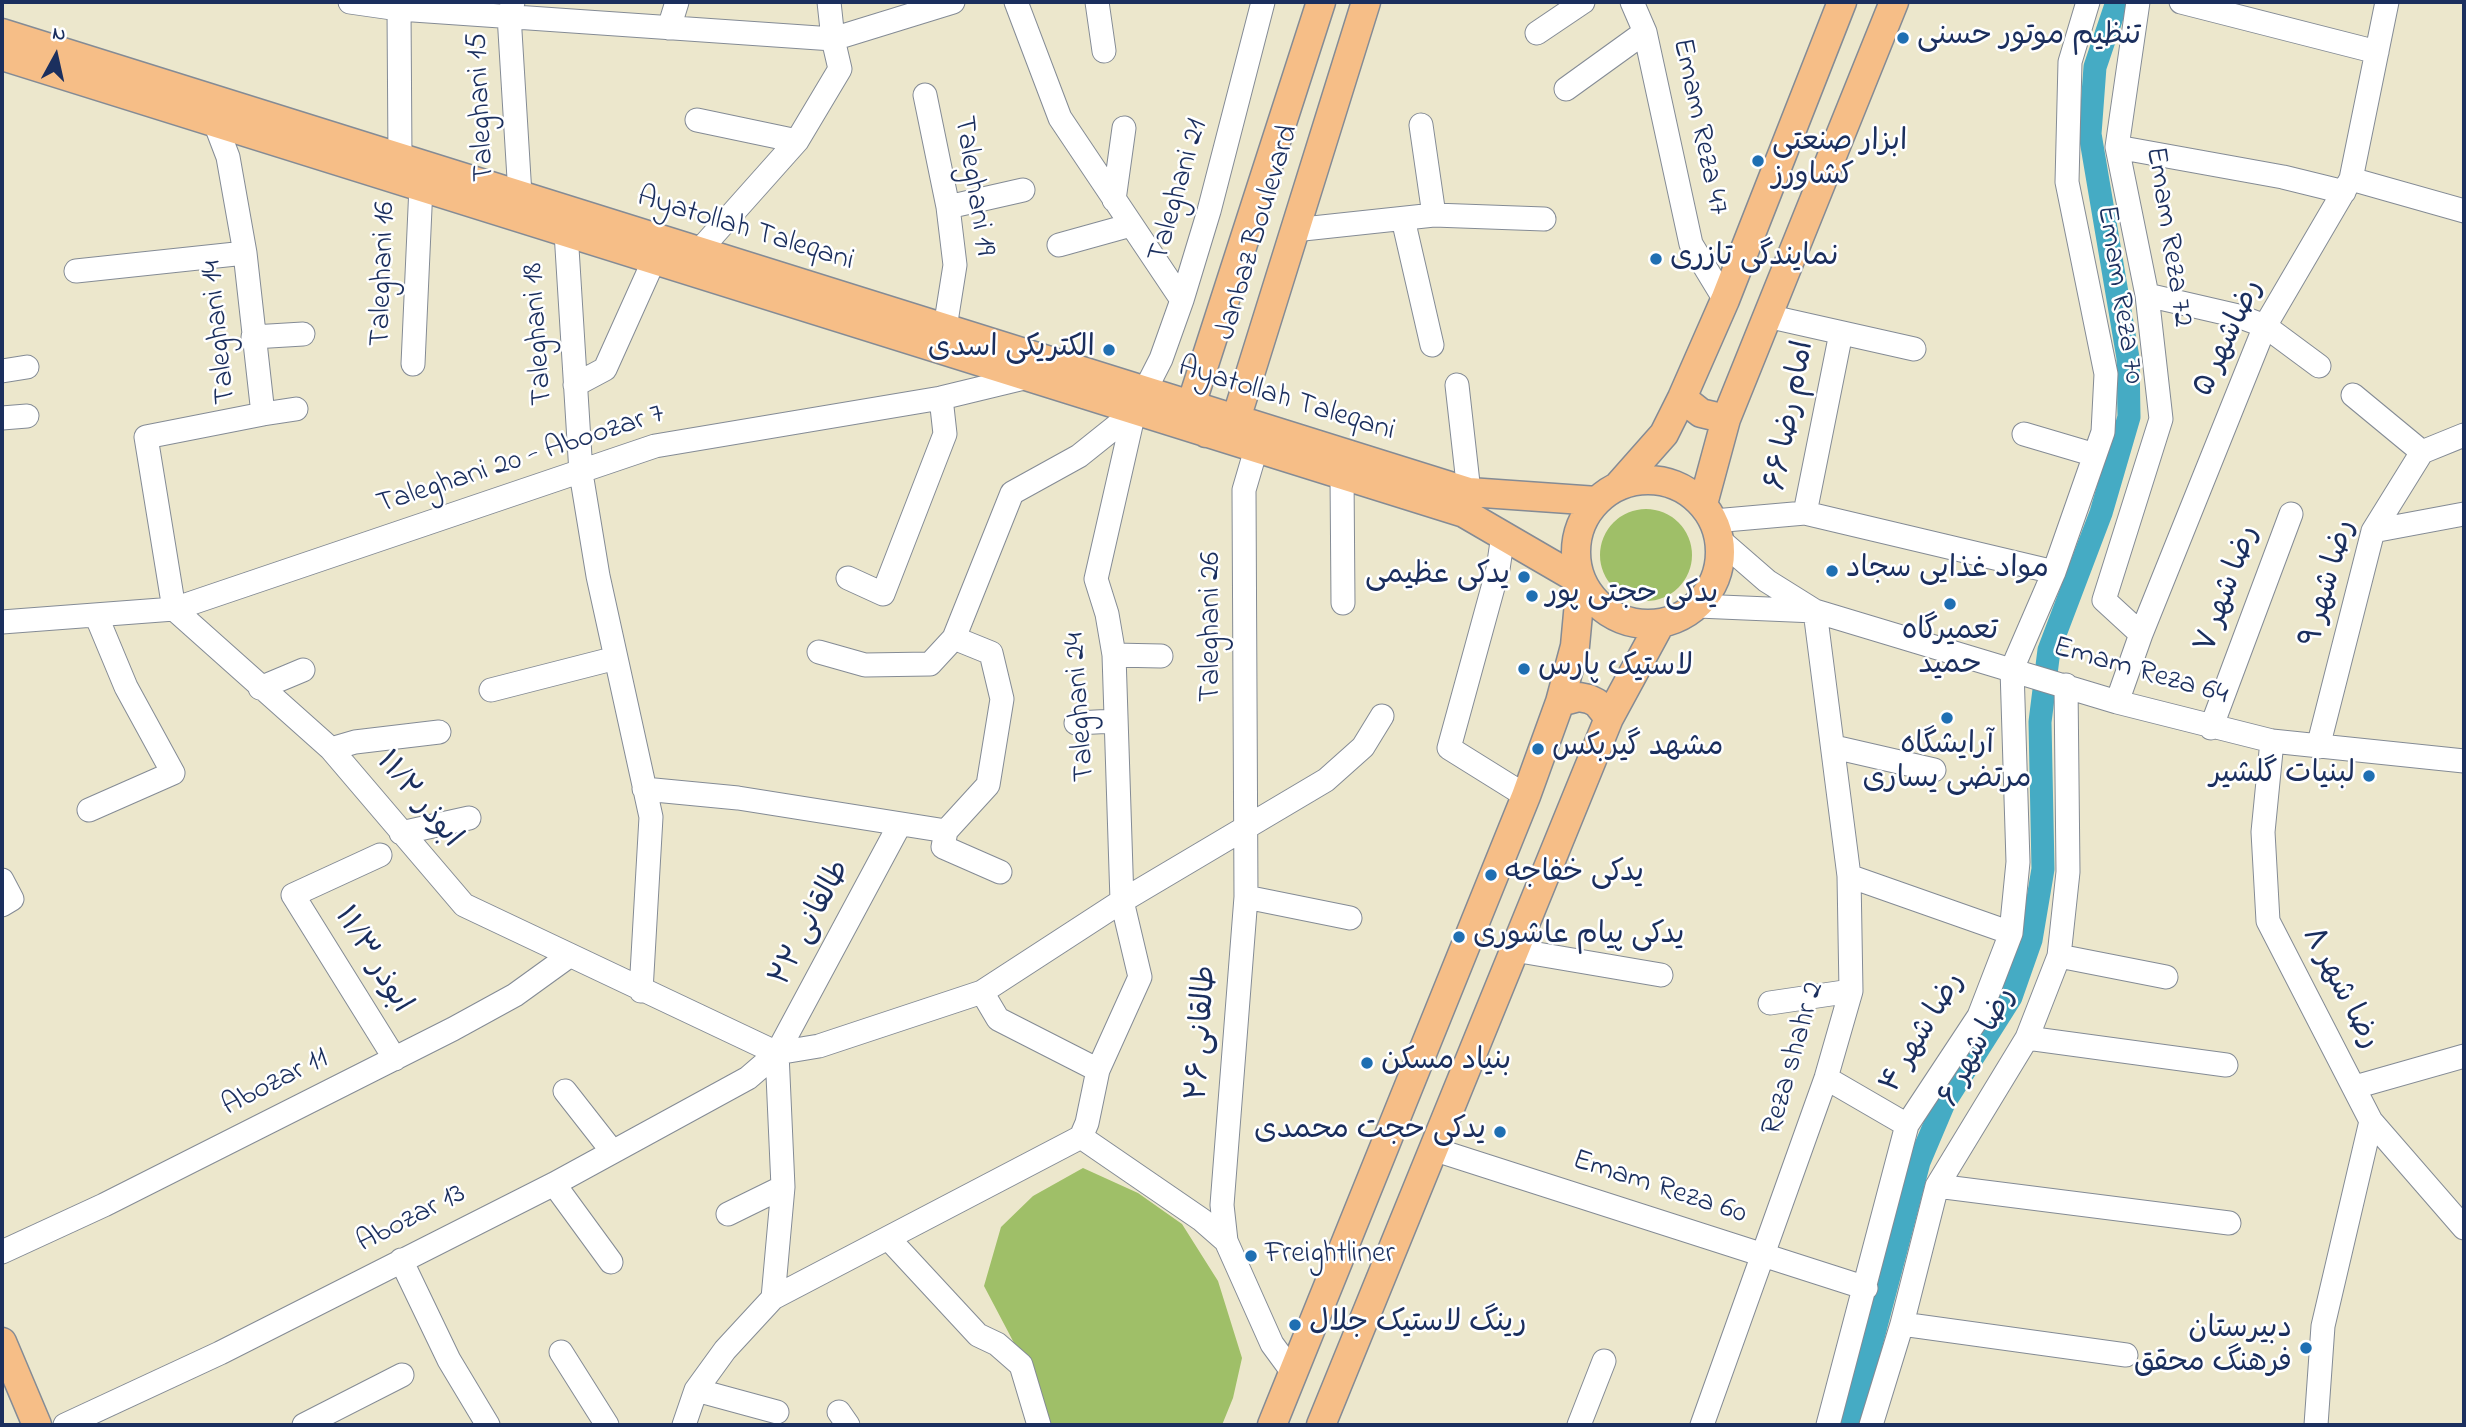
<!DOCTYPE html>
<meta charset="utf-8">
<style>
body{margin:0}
#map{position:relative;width:2466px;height:1427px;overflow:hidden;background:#ece7cc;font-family:"Indie Flower",sans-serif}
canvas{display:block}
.frame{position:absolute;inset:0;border:4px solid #1b2f5e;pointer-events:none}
.north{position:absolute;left:21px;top:21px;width:70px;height:70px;-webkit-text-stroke:5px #fff;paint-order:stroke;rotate:8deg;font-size:19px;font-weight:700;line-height:28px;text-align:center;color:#1b2f5e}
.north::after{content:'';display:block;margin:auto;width:24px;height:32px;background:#1b2f5e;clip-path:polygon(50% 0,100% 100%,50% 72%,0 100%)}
</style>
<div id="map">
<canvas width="2466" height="1427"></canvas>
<div class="frame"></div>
<div class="north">N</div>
</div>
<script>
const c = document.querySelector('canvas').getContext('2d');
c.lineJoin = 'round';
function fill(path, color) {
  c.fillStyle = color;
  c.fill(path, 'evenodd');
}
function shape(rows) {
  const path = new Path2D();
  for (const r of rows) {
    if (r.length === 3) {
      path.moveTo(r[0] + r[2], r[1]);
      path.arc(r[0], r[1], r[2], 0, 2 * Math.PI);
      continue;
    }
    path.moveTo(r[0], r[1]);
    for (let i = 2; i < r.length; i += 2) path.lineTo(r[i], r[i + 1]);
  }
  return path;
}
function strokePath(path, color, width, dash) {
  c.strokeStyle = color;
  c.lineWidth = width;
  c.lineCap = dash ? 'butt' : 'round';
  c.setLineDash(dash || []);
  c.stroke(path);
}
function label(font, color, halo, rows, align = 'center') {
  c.font = font + ' "Indie Flower","Playpen Sans Arabic",sans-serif';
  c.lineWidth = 5;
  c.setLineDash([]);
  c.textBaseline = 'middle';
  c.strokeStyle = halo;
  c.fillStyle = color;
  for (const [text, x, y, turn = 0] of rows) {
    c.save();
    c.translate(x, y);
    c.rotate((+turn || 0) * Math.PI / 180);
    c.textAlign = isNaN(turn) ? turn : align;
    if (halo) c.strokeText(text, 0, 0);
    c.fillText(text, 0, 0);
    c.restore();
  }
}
const green = shape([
 [1646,555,46],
 [1083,1168,1138,1193,1182,1224,1218,1281,1242,1358,1233,1398,1222,1425,1049,1425,1043,1398,984,1286,1001,1227,1033,1196]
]);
const canal = shape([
 [1850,1425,1919,1162,1944,1103,2011,997,2031,940,2043,869,2040,722,2049,650,2101,513,2129,417,2128,358,2090,134,2095,67,2117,2]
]);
const minor = shape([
 [350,2,399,9,833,39,953,2],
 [513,2,509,15,520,195],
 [1016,2,1060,118,1182,300],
 [1097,2,1104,51],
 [1632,2,1645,32,1691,244,1725,300],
 [2138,2,2117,147,2147,295,2161,419,2104,600,2141,634],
 [2181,2,2377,52],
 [399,9,400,158],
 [669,28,677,2],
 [1537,33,1583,2],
 [1566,89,1645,32],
 [925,95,948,207,955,265,945,328],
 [697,120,797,141],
 [215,123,228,157,245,253,263,414,146,437,174,609,331,749,464,905,777,1053,819,1046,982,992,1122,901,1326,780,1363,747,1382,716],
 [1421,125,1434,215],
 [2117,147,2283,177,2344,192],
 [2351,179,2464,211],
 [1114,200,1124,128],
 [948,207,1023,190],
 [1403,219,1432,345],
 [1294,230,1434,215,1544,219],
 [566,232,581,473,598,576,651,817,641,991],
 [1059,245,1131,225],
 [699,251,797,141,840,69,833,39,829,2],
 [76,271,245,253],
 [2147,295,2238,316,2265,326,2319,366],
 [1767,316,1914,349],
 [253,337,303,334],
 [413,364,421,186],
 [2,371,27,367],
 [575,385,605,369,654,260],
 [1457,385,1469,492],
 [2353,395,2422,452],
 [263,414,296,409],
 [2,418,27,416],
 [2024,434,2095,455],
 [1342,475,1343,603],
 [1805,513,1841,333],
 [1714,521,1805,513,2054,572],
 [2373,531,2464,514],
 [1503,535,1498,569,1449,748,1526,796],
 [1721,541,1767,581,1815,611,2117,702,2272,741,2464,761],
 [848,578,883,594,945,434,941,398],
 [1698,606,1815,611,1849,876,1851,991,1826,1078,1702,1425],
 [2,622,174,609,655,446,941,398,1032,376],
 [819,652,865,665,930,664,954,638],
 [1114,655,1161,656],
 [260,688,303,670],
 [491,690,616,658],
 [2117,702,2141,634,2265,326,2351,179,2387,2],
 [1076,723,1115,721],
 [2211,728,2291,514],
 [2272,741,2263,832,2268,921,2371,1121,2464,1228],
 [1834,747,1934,770],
 [2318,747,2373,531,2422,452,2464,435],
 [331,749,355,742,439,732],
 [644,789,738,798,946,831],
 [89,810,173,773,126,687,96,615],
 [401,833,469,818],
 [380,855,293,895,395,1059],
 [1000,872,943,847,946,831,988,785,1002,699,991,653,954,638,1012,493,1079,456,1134,412],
 [1849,876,2011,933],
 [2,880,12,899,2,905],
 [1246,897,1350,918],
 [1514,950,1661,975],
 [2059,956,2166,977],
 [982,992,998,1019,1098,1070],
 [1770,1003,1851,991],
 [2027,1038,2226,1065],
 [1826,1078,1907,1125],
 [2355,1087,2464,1056],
 [565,1091,612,1151],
 [1081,1137,1087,1123,1098,1070,1140,977,1122,901,1114,655,1107,614,1096,579,1134,412,1161,359,1182,300,1209,211,1263,2],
 [1081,1137,1202,1220,1226,1241,1272,1344,1294,1374],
 [1433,1149,1866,1288],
 [554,1184,611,1262],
 [1937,1186,2229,1223],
 [728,1214,783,1187],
 [889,1239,978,1335,997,1344,1021,1365,1039,1425],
 [1226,1241,1222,1205,1246,897,1244,490,1261,432],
 [2,1252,104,1205,453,1029,515,995,569,956],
 [401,1260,449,1360,488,1425],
 [773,1298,783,1187,777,1053],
 [1902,1324,2126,1355],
 [561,1352,607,1425],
 [696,1390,777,1412],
 [839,1412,848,1425],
 [65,1425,220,1353,554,1184,748,1078,777,1053,900,824],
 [304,1425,402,1375],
 [684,1425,696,1390,725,1350,773,1298,1081,1137],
 [1579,1425,1604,1361],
 [1828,1425,1907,1125,1979,1016,2011,933,2018,862,2012,669,2054,572,2103,432,2106,374,2067,182,2070,62,2088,2],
 [1871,1425,1902,1324,1937,1186,2027,1038,2059,956,2068,872,2066,685],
 [2316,1425,2323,1326,2371,1121]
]);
const major = shape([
 [1321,2,1191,405,1206,433,1236,419,1366,2],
 [2,33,1469,492,1597,501],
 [2,56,1464,513,1581,581,1575,646,1560,702,1526,796,1272,1425],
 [1682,398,1701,413,1726,419],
 [1648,552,72],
 [1618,486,1664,434,1682,398,1725,300,1842,2],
 [1703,504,1726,419,1894,2],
 [1560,702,1579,697,1589,699,1597,703,1609,718],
 [2,1342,37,1425],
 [1321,1425,1609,718,1660,624]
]);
const markers = [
 [1903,38,7,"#1f6fb2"],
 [1758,161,7,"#1f6fb2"],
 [1656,259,7,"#1f6fb2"],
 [1109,350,7,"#1f6fb2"],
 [1832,571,7,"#1f6fb2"],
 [1524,577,7,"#1f6fb2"],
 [1532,596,7,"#1f6fb2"],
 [1950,604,7,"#1f6fb2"],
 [1524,669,7,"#1f6fb2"],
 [1947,718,7,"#1f6fb2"],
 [1538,749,7,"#1f6fb2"],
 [2369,776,7,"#1f6fb2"],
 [1491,875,7,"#1f6fb2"],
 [1459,937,7,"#1f6fb2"],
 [1367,1063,7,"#1f6fb2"],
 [1500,1132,7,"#1f6fb2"],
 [1251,1256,7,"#1f6fb2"],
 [1295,1325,7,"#1f6fb2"],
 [2306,1348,7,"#1f6fb2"]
];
const poiNames = [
 ["تنظیم موتور حسنی",1917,38],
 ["ابزار صنعتی",1772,144],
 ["کشاورز",1772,178],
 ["نمایندگی تازری",1670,259],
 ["الکتریکی اسدی",1095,350,"right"],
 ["مواد غذایی سجاد",1846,571],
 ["یدکی عظیمی",1510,577,"right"],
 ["یدکی حجتی پور",1546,596],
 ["تعمیرگاه",1950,633,"center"],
 ["حمید",1950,667,"center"],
 ["لاستیک پارس",1538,669],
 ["آرایشگاه",1947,747,"center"],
 ["مرتضی یساری",1947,781,"center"],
 ["مشهد گیربکس",1552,749],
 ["لبنیات گلشیر",2355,776,"right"],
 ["یدکی خفاجه",1505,875],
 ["یدکی پیام عاشوری",1473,937],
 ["بنیاد مسکن",1381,1063],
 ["یدکی حجت محمدی",1486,1132,"right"],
 ["Freightliner",1265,1256],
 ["رینگ لاستیک جلال",1309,1325],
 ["دبیرستان",2292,1331,"right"],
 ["فرهنگ محقق",2292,1365,"right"]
];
const streetNames = [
 ["Taleghani 15",483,107,-93],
 ["Emam Reza 47",1698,127,78],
 ["Taleghani 19",972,186,81],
 ["Taleghani 21",1180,191,-74],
 ["Ayatollah Taleqani",745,231,17],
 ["Janbaz Boulevard",1259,233,-73],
 ["Emam Reza 72",2167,237,81],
 ["Taleghani 16",385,274,-88],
 ["Emam Reza 70",2118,295,81],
 ["Taleghani 14",221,332,-96],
 ["Taleghani 18",540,334,-94],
 ["رضاشهر ۵",2230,339,-65],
 ["Ayatollah Taleqani",1286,401,17],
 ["امام رضا ۶۶",1792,416,-79],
 ["Taleghani 20 - Aboozar 7",521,461,-18],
 ["رضا شهر ۹",2330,584,-74],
 ["رضا شهر ۷",2229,590,-70],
 ["Taleghani 26",1213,627,-90],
 ["Emam Reza 64",2140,673,16],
 ["Taleghani 24",1082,707,-94],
 ["ابوذر ۱۱/۲",417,801,50],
 ["طالقانی ۲۲",812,924,-62],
 ["ابوذر ۱۱/۳",371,961,58],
 ["رضا شهر ۸",2339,989,62],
 ["طالقانی ۲۶",1204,1033,-86],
 ["رضا شهر ۴",1924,1034,-59],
 ["رضا شهر ۶",1979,1048,-62],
 ["Reza shahr 2",1795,1059,-74],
 ["Abozar 11",276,1084,-27],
 ["Emam Reza 60",1659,1189,18],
 ["Abozar 13",412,1220,-27]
];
fill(green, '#9fbf68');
strokePath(canal, '#45abc4', 23);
strokePath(minor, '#848b95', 25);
strokePath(major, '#848b95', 31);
strokePath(minor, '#fff', 23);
strokePath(major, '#f6be87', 28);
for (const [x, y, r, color] of markers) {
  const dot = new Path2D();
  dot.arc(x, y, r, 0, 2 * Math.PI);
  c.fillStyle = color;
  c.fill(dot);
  strokePath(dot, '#fff', 2.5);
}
label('30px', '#1b2f5e', '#fff', poiNames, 'left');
label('30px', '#1b2f5e', '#fff', streetNames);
</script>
